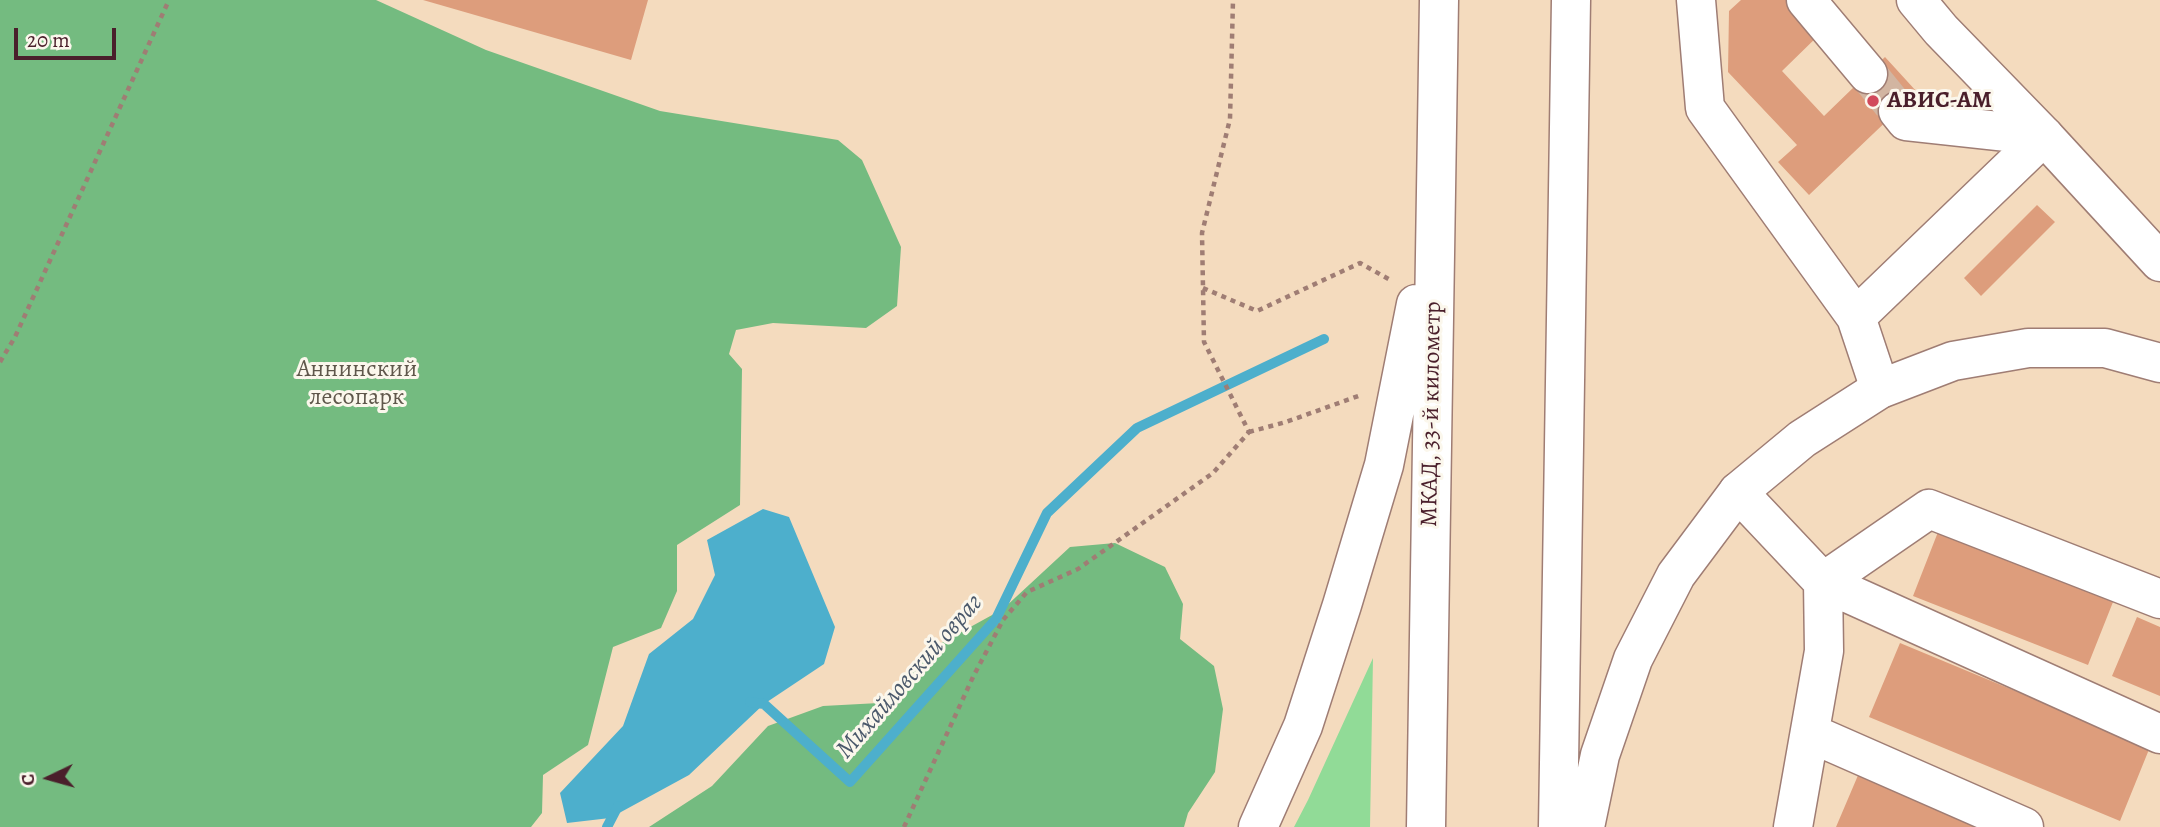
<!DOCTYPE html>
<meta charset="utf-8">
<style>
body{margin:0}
#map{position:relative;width:2160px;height:827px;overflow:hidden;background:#f4dbbe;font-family:Alegreya,serif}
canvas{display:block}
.north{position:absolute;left:14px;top:743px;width:70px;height:70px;-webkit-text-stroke:5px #fbf7ec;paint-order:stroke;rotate:265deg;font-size:19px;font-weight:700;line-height:28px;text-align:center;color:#4a1f2b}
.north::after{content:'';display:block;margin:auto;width:24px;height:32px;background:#4a1f2b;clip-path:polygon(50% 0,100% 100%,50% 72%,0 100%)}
.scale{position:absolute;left:14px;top:28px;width:102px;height:32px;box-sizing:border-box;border:4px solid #4a1f2b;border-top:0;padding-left:9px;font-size:21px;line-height:24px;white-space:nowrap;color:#4a1f2b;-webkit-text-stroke:5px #fbf7ec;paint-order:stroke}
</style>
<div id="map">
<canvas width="2160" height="827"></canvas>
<div class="north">С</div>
<div class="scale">20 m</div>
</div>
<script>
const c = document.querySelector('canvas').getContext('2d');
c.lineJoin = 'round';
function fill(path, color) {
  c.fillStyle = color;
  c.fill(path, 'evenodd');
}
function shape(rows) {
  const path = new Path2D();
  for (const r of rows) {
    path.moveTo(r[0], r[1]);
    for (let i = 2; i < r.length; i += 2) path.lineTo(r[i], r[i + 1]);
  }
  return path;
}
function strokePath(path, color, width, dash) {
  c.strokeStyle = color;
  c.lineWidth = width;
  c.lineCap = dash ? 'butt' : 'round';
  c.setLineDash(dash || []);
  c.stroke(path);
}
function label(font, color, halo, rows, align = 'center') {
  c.font = font + ' Alegreya,serif';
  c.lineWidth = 6;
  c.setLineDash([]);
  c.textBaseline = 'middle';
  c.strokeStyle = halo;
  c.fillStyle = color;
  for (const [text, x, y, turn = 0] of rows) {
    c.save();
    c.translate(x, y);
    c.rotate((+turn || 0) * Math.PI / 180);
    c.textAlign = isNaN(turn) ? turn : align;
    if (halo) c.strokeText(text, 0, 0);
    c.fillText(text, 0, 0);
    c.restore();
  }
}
const green = shape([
 [1373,658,1370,827,1294,827,1308,800]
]);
const forest = shape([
 [0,0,376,0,486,50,660,111,838,140,862,160,901,247,897,306,866,328,773,323,736,330,729,354,742,369,740,505,677,545,677,591,661,628,613,647,588,745,543,775,542,813,531,827,0,827],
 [1115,543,1165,567,1183,604,1180,639,1214,666,1223,709,1215,772,1188,813,1184,827,649,827,712,786,768,726,823,706,879,703,934,647,1003,609,1070,547]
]);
const water = shape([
 [763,509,789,517,835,627,824,664,764,704,689,775,610,818,567,823,560,793,623,726,649,654,693,619,715,575,707,540]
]);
const stream = shape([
 [750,702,764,704,850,782,996,619,1047,513,1137,428,1324,339],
 [607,827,618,806]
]);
const building = shape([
 [423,0,648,0,631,60],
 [1741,0,1793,0,1823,31,1782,71,1824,116,1885,57,1917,92,1809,195,1778,162,1797,145,1728,72,1729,11],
 [2037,205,2055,222,1981,296,1964,278],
 [1938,532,2113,602,2088,665,1913,596],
 [2137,617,2160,627,2160,696,2112,676],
 [1900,643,2150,747,2120,821,1869,717],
 [1859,773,1983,827,1836,827]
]);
const minorTunnel = shape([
 [1868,74,1898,111]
]);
const path = shape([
 [1203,288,1257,311,1360,263,1392,281],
 [0,362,15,337,169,0],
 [1249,432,1286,422,1361,395],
 [904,827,973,677,1003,620,1027,592,1078,569,1213,473,1249,432,1204,342,1202,233,1230,119,1233,0]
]);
const minor = shape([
 [1696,0,1705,108,1856,317,1880,389],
 [1806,0,1868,74],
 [1898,111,1906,121,2044,136],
 [1856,317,2044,136],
 [1738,492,1823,582,1824,651,1793,827],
 [1823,582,1929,509,2160,599],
 [1823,582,2160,734],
 [1810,733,2024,827]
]);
const highway = shape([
 [1916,0,1941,30,2044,136,2160,262],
 [1258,827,1303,726,1342,605,1384,465,1416,304],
 [1426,827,1439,0],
 [1558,827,1571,0],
 [1585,827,1600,755,1633,659,1676,575,1738,492,1802,439,1880,389,1953,361,2028,348,2105,348,2160,363]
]);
const markers = [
 [1873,101,7,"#d1495b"]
];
const poiNames = [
 ["АВИС-АМ",1887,101]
];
const parkNames = [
 ["Аннинский",357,370],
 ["лесопарк",357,398]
];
const streetNames = [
 ["МКАД, 33-й километр",1432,414,-89]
];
const waterNames = [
 ["Михайловский овраг",910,677,-49]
];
fill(green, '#91db97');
fill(forest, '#74bb80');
fill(water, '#4dafcc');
strokePath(stream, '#4dafcc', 10);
fill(building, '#dd9d7c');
strokePath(minorTunnel, '#d2b5a1', 38, [38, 19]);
strokePath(minor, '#9f7d74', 41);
strokePath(highway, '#9f7d74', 41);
strokePath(path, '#9f7d74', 4.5, [5, 5]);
strokePath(minor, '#fff', 38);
strokePath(highway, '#fff', 38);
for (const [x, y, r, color] of markers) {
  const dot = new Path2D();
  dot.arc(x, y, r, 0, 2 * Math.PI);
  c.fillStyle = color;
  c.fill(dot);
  strokePath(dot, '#fbf7ec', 2.5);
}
label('bold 24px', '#4a1f2b', '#fbf7ec', poiNames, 'left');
label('24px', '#5f574b', '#fbf7ec', parkNames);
label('24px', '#4a1f2b', '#fbf7ec', streetNames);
label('italic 26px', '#4b596b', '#fbf7ec', waterNames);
</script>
